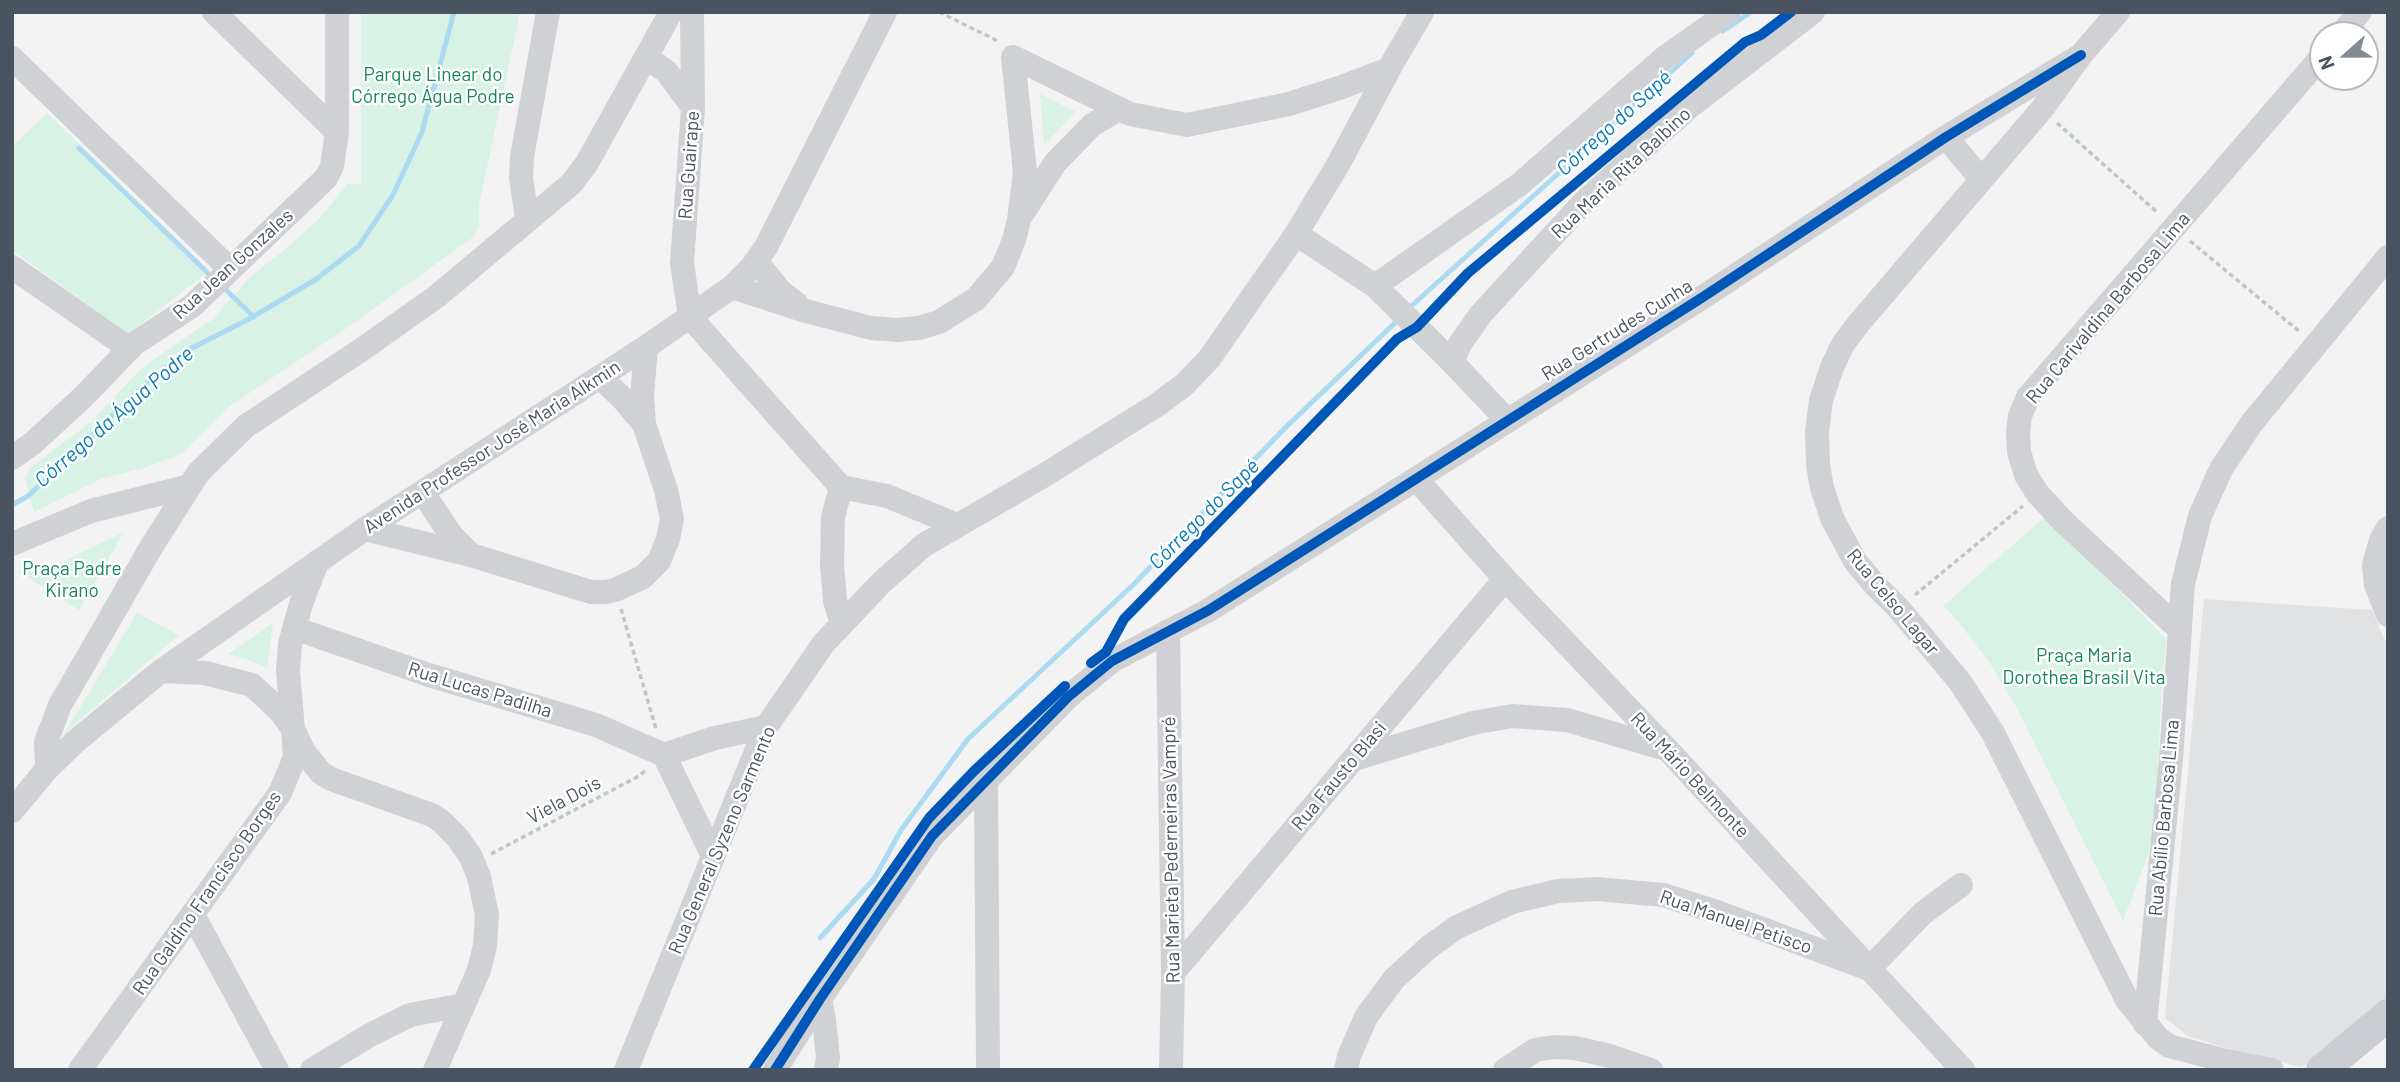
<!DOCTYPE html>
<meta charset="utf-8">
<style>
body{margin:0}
#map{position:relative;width:2400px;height:1082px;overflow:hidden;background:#f3f3f3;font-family:Barlow,sans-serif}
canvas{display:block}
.frame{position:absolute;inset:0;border:14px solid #495361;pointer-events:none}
.north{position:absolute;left:2309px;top:21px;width:70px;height:70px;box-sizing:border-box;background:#fff;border:2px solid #b6bac0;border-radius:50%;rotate:249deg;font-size:19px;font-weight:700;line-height:28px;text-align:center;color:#495361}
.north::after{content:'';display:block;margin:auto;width:24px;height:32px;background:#848b94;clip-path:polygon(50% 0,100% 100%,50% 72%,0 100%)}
</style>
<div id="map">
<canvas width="2400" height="1082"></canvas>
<div class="frame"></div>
<div class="north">N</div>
</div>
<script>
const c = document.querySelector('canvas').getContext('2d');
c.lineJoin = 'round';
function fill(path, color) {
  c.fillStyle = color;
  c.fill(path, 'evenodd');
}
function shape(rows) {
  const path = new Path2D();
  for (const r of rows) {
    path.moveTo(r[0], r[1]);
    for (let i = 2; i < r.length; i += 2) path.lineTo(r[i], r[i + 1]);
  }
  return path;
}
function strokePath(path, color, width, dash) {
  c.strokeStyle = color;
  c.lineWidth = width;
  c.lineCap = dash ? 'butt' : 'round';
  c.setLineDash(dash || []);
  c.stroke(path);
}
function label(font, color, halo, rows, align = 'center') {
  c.font = font + ' Barlow,sans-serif';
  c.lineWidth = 5;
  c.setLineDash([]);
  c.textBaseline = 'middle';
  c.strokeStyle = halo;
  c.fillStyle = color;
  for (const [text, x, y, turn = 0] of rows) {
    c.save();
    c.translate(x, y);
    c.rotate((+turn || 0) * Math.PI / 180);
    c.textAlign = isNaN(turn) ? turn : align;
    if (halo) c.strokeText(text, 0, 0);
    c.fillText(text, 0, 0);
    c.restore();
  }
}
const education = shape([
 [2204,599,2372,610,2388,647,2388,999,2340,1046,2301,1067,2235,1051,2188,1036,2165,1018]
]);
const green = shape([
 [361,12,520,12,479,205,479,227,472,238,344,330,230,406,181,454,144,468,103,478,34,512,25,478,30,468,92,421,137,373,154,359,213,319,249,278,288,247,321,217,347,184,361,184],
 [1040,94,1076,112,1044,145],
 [47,113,209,271,129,334,12,250,12,147],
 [2046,516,2167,640,2162,675,2155,837,2123,921,2018,710,1989,662,1953,615,1943,606],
 [124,532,79,610,18,571,43,571,50,568],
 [137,613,179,635,64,734],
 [273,623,267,668,252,661,228,654]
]);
const stream = shape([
 [1723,31,1751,12],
 [79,148,212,277],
 [222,286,254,317],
 [1408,309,1692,53],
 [12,505,28,496,140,389,188,350,249,319,315,280,359,246,393,195,422,132,454,12],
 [820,938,874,879,901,830,968,739,1133,585,1286,427,1399,319]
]);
const path = shape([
 [939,12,1000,42],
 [2057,123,2158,213],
 [2190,241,2300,332],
 [1915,595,2023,506],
 [621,609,656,729],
 [491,854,639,776,647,769]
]);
const minor = shape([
 [214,12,337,132],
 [692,12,693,108,682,263,690,317,841,487],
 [2118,12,2081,55,2042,109,1859,323,1843,344,1832,367,1821,400,1817,432,1818,465,1822,488,1832,518,1855,561,1875,585,1899,609,1960,682,1993,733,2127,1000,2158,1038,2169,1046,2226,1061,2272,1070],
 [2340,35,2360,12],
 [646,57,666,71,693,107],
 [12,58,229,268],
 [1946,137,1981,179],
 [1023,213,1055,163,1092,125,1119,109],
 [527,218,521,178,522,157,548,12],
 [1296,234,1375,286,1452,362],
 [757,262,780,291,797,304],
 [12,267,130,349],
 [1375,286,1520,184,1664,58,1729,12],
 [732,287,806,311,871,328,897,330,919,328,939,322,976,299,1003,267,1014,240,1019,220,1025,172,1013,57,1130,114,1187,125,1289,104,1342,87,1389,69],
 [600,377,623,399,644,424],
 [1507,420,1452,362,1460,344,1481,314,1582,204,1688,108,1813,12],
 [12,458,33,443,84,396,134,344,192,306,326,178,332,166,337,132,337,12],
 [1417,480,1505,579,1667,749,1963,1070],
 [841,487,833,517,832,564,835,601,842,624],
 [841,487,887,496,957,525],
 [423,493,451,535,471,555],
 [2388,528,2381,540,2374,565,2376,585,2388,615],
 [365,529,471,555,591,592,605,592,615,590,643,577,659,561,668,539,672,519,666,490,644,424,642,397,646,347],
 [12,544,91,511,190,486],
 [317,562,301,604,290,644,288,671,293,729,304,752,321,773,331,779,432,815,442,822,457,837,471,857,479,877,487,915,485,946,479,970,435,1070],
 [294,628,429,675,596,725,664,755,715,738,766,727],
 [2178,628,2063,521,2038,494,2026,475,2019,452,2018,432,2020,416,2028,397,2323,55],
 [1168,631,1173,973,1171,1070],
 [664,755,713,856],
 [1354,759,1473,723,1512,716,1567,720,1666,749],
 [47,769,46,742,60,705,153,544,199,472,246,426,361,350,436,297,571,184,587,163,671,12],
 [986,783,988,1070],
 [12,811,47,769,76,741,161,671,365,529,646,347,732,287,752,267,766,247,885,12],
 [193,915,277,1070],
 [1173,973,1505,579],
 [820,999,824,1020,828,1058,826,1070],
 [2145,1024,2171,759,2183,584,2200,516,2221,469,2251,424,2388,257],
 [80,1070,280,793,295,757,293,729,280,711,252,685,205,673,161,671],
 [312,1070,370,1035,410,1015,463,1005],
 [626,1070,766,727,824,643,882,582,924,545,1043,476,1157,405,1184,385,1209,359,1296,234,1339,163,1389,69,1422,12],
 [775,1070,820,999,932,836,1068,697,1112,661,1209,610,1703,297,1946,137,2081,55],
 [1346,1070,1349,1056,1366,1017,1394,979,1429,947,1457,927,1512,902,1558,891,1597,889,1663,895,1717,912,1869,969,1923,913,1961,885],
 [1505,1070,1535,1050,1554,1047,1575,1048,1610,1056,1651,1070]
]);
const major = shape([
 [2322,1070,2388,1015]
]);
const cycleway = shape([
 [1091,663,1106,652,1124,619,1397,339,1417,327,1468,273,1745,42,1761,35,1791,12],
 [753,1070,929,818,974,771,1065,686],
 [775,1070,820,999,932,836,1068,697,1112,661,1209,610,1703,297,1946,137,2081,55]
]);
const parkNames = [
 ["Parque Linear do",433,75],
 ["Córrego Água Podre",433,97],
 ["Praça Padre",72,569],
 ["Kirano",72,591],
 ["Praça Maria",2084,656],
 ["Dorothea Brasil Vita",2084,678]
];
const streetNames = [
 ["Rua Guairape",689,165,-86],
 ["Rua Maria Rita Balbino",1621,173,-43],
 ["Rua Jean Gonzales",233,264,-42],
 ["Rua Carivaldina Barbosa Lima",2108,308,-50],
 ["Rua Gertrudes Cunha",1617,330,-32],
 ["Avenida Professor José Maria Alkmin",492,447,-33],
 ["Rua Celso Lagar",1893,602,50],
 ["Rua Lucas Padilha",480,690,17],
 ["Rua Mário Belmonte",1690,775,47],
 ["Rua Fausto Blasi",1339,776,-50],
 ["Viela Dois",564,800,-28],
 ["Rua Abílio Barbosa Lima",2164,818,-85],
 ["Rua General Syzeno Sarmento",722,840,-67],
 ["Rua Marieta Pederneiras Vampré",1171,850,-91],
 ["Rua Galdino Francisco Borges",207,893,-55],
 ["Rua Manuel Petisco",1736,922,19]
];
const waterNames = [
 ["Córrego do Sapé",1614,123,-42],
 ["Córrego da Água Podre",114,417,-41],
 ["Córrego do Sapé",1204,514,-45]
];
fill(education, '#e1e2e3');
fill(green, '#d8f2e5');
strokePath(stream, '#acdaf1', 5);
strokePath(path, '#bcc8c5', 3.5, [5, 3.5]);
strokePath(minor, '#cfd1d4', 24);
strokePath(major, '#caced2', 32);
strokePath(cycleway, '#0057b8', 10);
label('19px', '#15875b', '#fff', parkNames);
label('19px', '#495361', '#fff', streetNames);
label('italic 21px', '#087db5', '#fff', waterNames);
</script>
